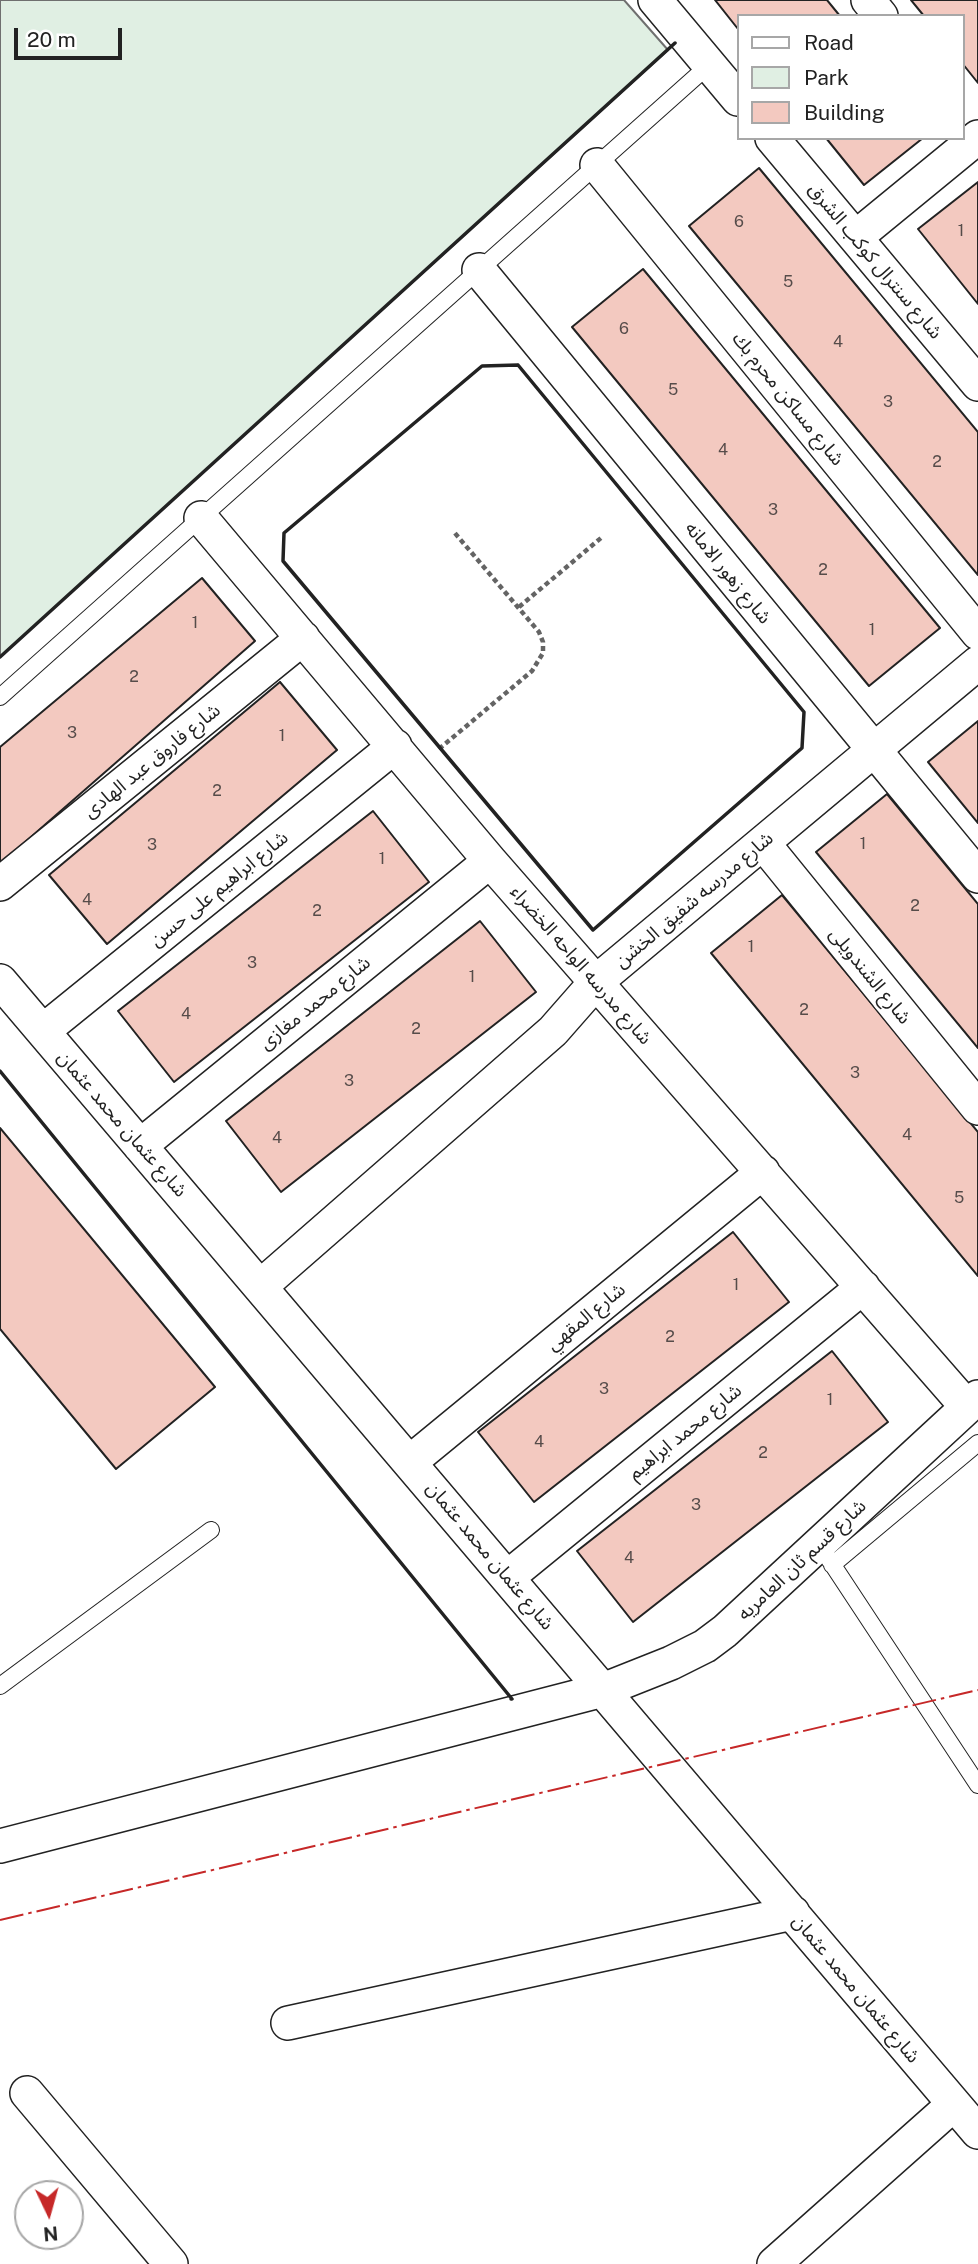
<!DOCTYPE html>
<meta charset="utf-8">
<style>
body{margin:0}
#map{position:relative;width:978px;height:2264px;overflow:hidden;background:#fff;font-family:"Public Sans",sans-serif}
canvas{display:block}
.legend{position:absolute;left:737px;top:14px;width:228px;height:126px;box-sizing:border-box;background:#fff;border:2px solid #a7a7a7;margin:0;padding:9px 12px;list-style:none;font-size:21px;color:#222}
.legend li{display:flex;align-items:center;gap:14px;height:35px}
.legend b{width:35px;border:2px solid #a7a7a7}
.north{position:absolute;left:14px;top:2180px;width:70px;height:70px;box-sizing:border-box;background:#fff;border:2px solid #a7a7a7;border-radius:50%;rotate:175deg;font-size:19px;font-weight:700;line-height:28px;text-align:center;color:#222}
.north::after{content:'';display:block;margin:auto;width:24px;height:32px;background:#c62828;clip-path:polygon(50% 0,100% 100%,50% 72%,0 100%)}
.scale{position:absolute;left:14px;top:28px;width:108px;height:32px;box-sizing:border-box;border:4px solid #222;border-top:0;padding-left:9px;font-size:21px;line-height:24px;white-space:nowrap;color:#222;-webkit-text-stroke:5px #fff;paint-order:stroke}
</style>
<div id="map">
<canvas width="978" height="2264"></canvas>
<ul class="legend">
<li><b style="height:9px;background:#fff"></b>Road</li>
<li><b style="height:19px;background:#e0efe3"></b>Park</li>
<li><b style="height:19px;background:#f3c9c0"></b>Building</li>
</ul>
<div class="north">N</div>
<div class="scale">20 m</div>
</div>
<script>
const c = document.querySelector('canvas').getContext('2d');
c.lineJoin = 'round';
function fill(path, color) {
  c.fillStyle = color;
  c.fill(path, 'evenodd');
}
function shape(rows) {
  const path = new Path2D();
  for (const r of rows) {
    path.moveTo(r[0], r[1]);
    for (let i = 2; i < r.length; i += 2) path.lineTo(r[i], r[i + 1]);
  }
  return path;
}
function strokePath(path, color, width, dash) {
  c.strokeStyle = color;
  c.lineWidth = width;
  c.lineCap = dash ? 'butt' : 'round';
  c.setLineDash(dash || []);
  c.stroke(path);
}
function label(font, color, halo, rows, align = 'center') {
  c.font = font + ' "Public Sans","Noto Sans Arabic",sans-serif';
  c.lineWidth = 5;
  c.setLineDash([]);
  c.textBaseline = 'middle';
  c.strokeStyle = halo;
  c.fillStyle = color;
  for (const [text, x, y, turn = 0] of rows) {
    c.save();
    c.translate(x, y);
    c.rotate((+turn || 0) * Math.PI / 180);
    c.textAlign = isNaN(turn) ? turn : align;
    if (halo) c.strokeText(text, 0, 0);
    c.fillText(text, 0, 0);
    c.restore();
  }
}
const green = shape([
 [0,0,624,0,668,50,0,657,0,0]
]);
const building = shape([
 [715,0,827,0,840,16,738,16,738,29,715,0],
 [911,0,978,0,978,83,962,63,962,16,924,16,911,0],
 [826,138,923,138,864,185,826,138],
 [759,168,978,432,978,575,689,226,759,168],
 [978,182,978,304,918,229,978,182],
 [643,269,940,628,869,686,572,327,643,269],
 [202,578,255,641,0,864,0,747,202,578],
 [280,682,337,750,107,944,49,875,280,682],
 [978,721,978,823,928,762,978,721],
 [887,794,978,904,978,1048,816,852,887,794],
 [373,811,429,882,174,1082,118,1011,373,811],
 [782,895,978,1132,978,1276,711,953,782,895],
 [480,921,536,992,281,1192,226,1121,480,921],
 [0,1128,215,1387,116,1469,0,1329,0,1128],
 [733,1232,789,1302,534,1502,478,1432,733,1232],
 [832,1351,888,1422,633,1622,577,1551,832,1351]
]);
const path = shape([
 [519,607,601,538],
 [439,749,532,671,543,653,543,642,539,632,454,532]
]);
const lane = shape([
 [0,697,709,65],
 [819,1544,978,1785],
 [832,1565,978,1443],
 [0,1686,211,1530]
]);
const street = shape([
 [655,0,738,99],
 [868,0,881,16],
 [772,138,978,384],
 [597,165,978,633],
 [856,237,978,137],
 [479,270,978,876],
 [201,518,490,861,967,1407],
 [763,843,978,1108],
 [0,884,303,638],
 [0,981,978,2132],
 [43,1031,395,746],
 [140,1146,490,861],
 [261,1286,553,1031,596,982,978,663],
 [410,1462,763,1172],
 [508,1577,863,1287],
 [0,1846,603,1690,671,1663,705,1646,725,1631,978,1397],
 [288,2023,793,1913],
 [27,2093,171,2264],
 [774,2264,954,2104]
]);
const wall = shape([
 [518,365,804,712,802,748,593,930,283,561,284,533,482,366,518,365],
 [0,657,675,43],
 [0,1071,512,1699,511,1699]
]);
const power = shape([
 [0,1920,978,1690]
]);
const numberNames = [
 ["6",739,222],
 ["1",961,231],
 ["5",788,282],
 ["6",624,329],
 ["4",838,342],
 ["5",673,390],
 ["3",888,402],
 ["4",723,450],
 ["2",937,462],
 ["3",773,510],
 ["2",823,570],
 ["1",195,623],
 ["1",872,630],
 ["2",134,677],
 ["3",72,733],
 ["1",282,736],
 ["2",217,791],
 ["1",863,844],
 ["3",152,845],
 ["1",382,859],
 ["4",87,900],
 ["2",915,906],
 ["2",317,911],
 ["1",751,947],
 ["3",252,963],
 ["1",472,977],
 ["2",804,1010],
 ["4",186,1014],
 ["2",416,1029],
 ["3",855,1073],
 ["3",349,1081],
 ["4",907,1135],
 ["4",277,1138],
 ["5",959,1198],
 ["1",736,1285],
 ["2",670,1337],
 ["3",604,1389],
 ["1",830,1400],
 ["4",539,1442],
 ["2",763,1453],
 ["3",696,1505],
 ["4",629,1558]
];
const streetNames = [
 ["شارع سنترال كوكب الشرق",875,261,50],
 ["شارع مساكن محرم بك",788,399,51],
 ["شارع زهور الامانه",728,573,51],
 ["شارع فاروق عبد الهادى",152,761,-39],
 ["شارع ابراهيم على حسن",219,889,-39],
 ["شارع مدرسه شفيق الخشن",694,900,-40],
 ["شارع مدرسه الواحه الخضراء",581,965,49],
 ["شارع الشندويلى",870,976,51],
 ["شارع محمد مغازى",315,1003,-39],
 ["شارع عثمان محمد عثمان",122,1124,49],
 ["شارع المقهي",586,1317,-39],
 ["شارع محمد ابراهيم",685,1432,-39],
 ["شارع عثمان محمد عثمان",490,1556,50],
 ["شارع قسم ثان العامريه",802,1560,-43],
 ["شارع عثمان محمد عثمان",856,1989,50]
];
fill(green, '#e0efe3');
strokePath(green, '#6f6f6f', 2);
fill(building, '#f3c9c0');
strokePath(building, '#222', 2);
strokePath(lane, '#222', 18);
strokePath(street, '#222', 36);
strokePath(path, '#646464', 4.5, [5, 3.5]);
strokePath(lane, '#fff', 16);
strokePath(street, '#fff', 33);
strokePath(wall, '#222', 3.5);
strokePath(power, '#c62828', 2, [24, 5, 3.5, 5]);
label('16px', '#564c4a', null, numberNames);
label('19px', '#222', '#fff', streetNames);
</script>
